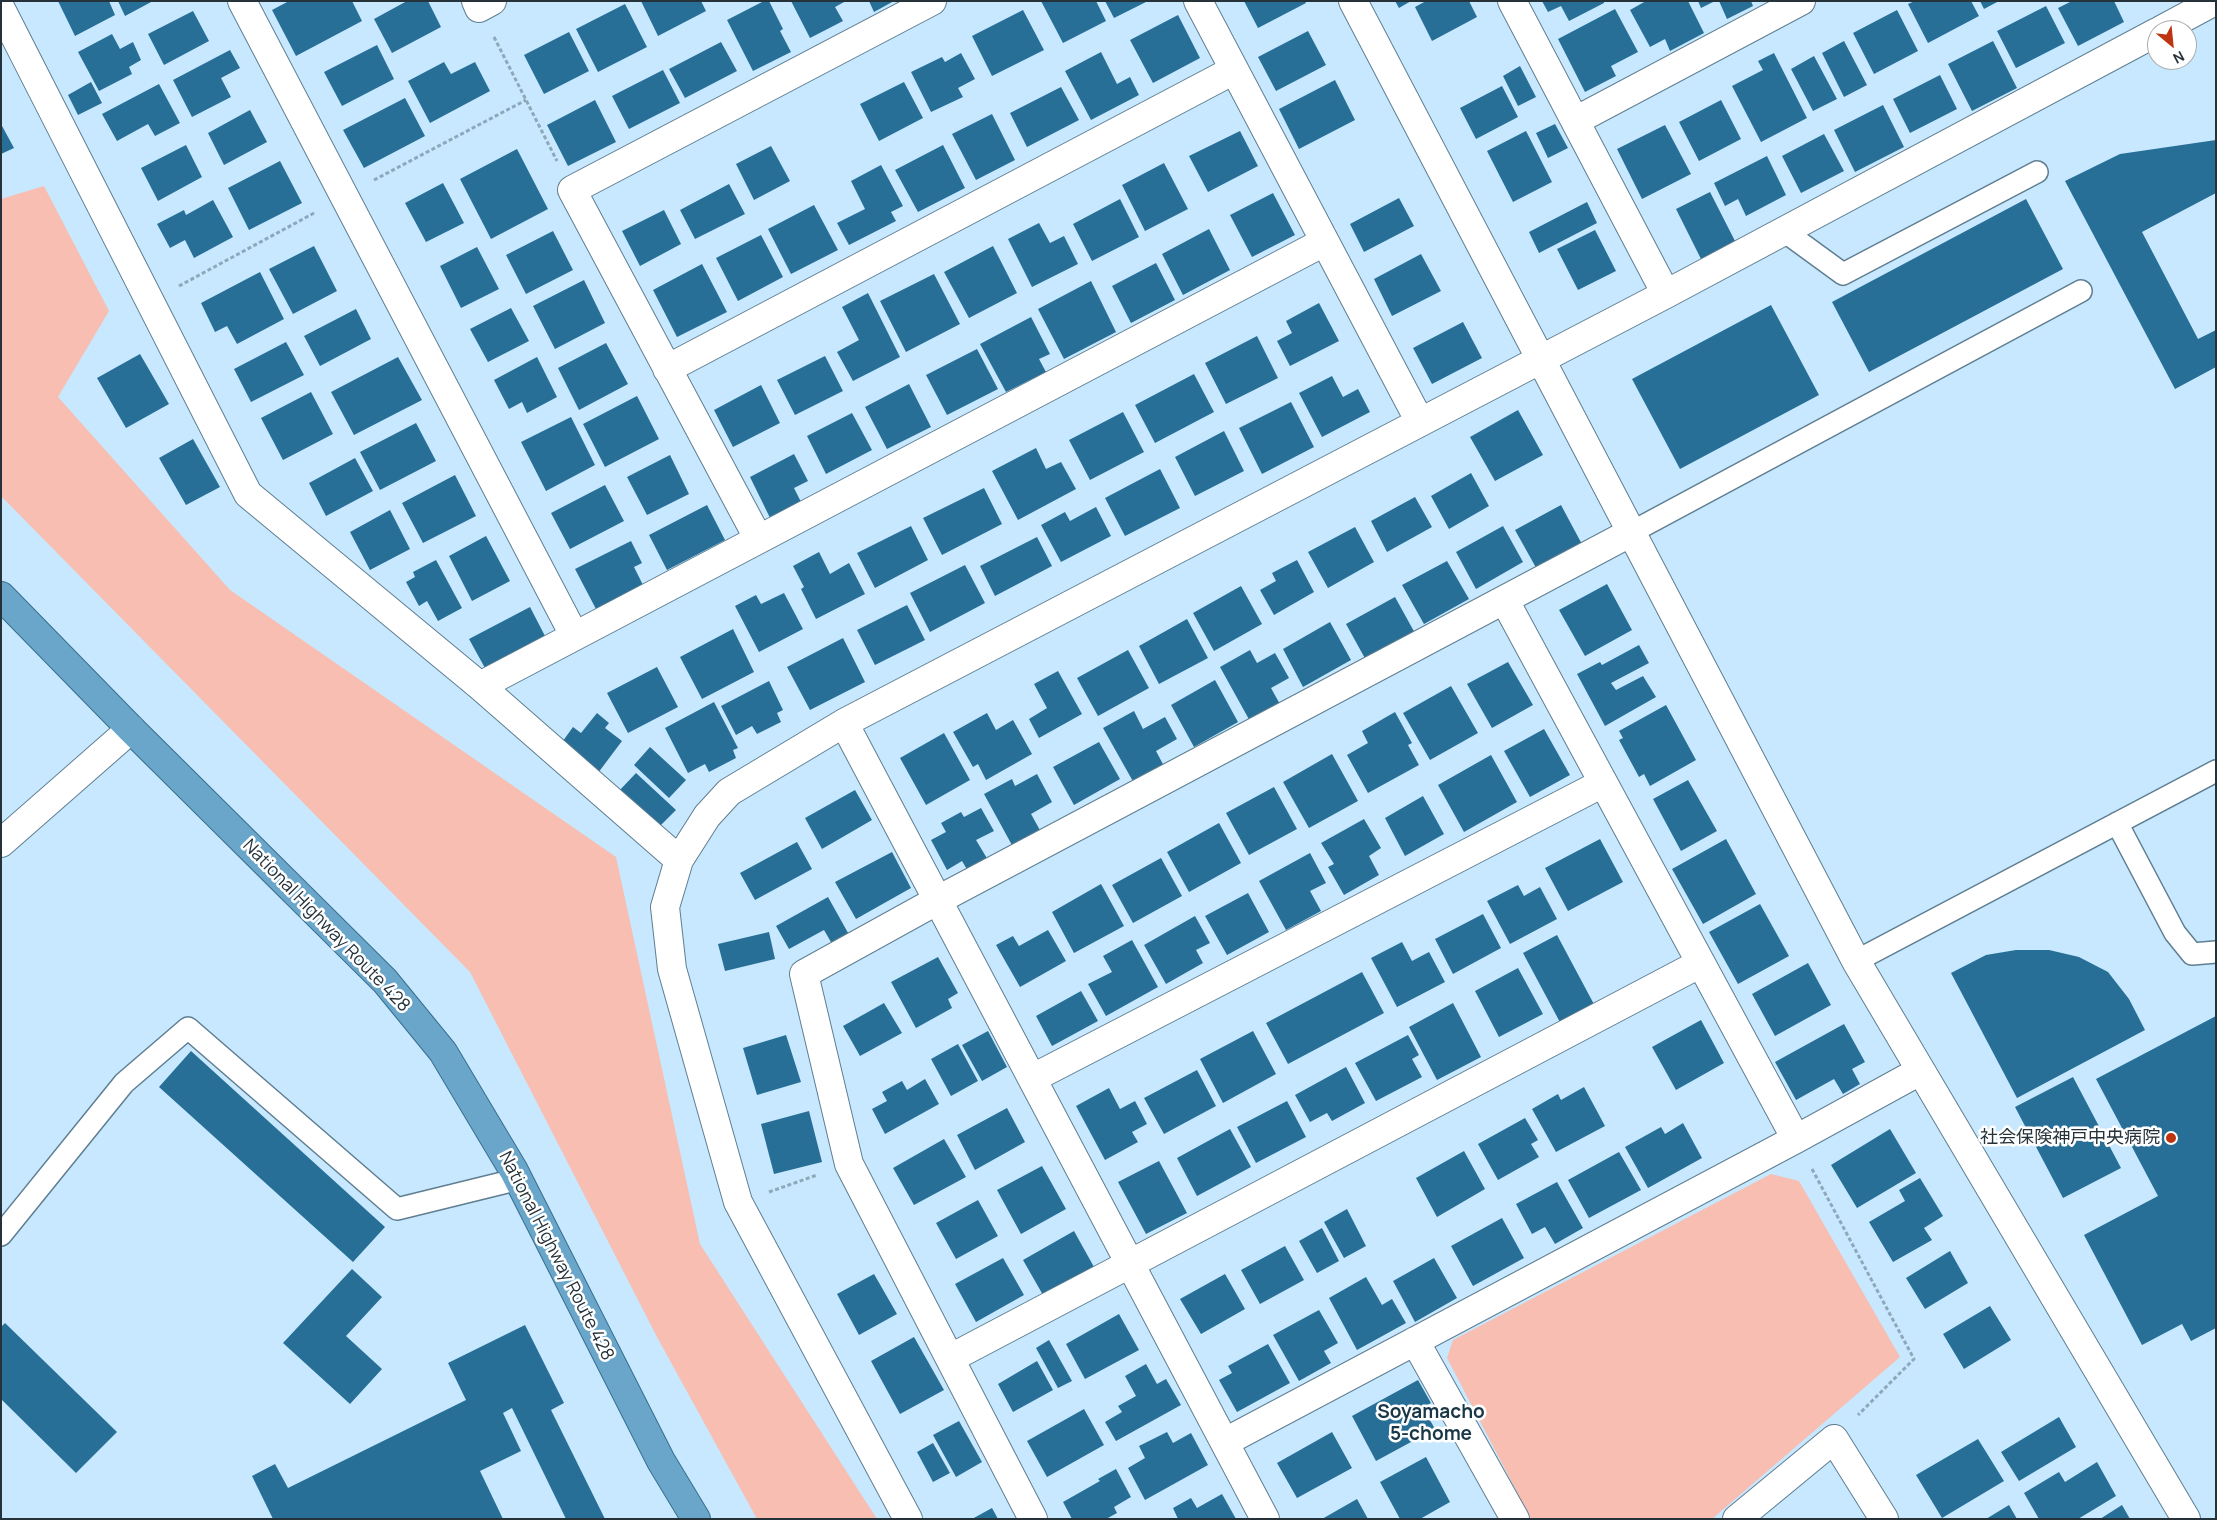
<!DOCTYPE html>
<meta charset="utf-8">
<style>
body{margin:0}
#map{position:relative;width:2217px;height:1520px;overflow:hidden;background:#c7e8fe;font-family:Manrope,sans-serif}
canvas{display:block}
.frame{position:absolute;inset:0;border:2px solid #25323a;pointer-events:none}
.north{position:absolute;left:2147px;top:20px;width:50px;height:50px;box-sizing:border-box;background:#fff;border:1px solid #a8adb0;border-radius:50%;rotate:152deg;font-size:14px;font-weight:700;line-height:20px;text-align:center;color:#25323a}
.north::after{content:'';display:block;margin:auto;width:18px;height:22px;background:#be3411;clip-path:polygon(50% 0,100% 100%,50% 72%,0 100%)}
</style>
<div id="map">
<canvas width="2217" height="1520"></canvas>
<div class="frame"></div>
<div class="north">N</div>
</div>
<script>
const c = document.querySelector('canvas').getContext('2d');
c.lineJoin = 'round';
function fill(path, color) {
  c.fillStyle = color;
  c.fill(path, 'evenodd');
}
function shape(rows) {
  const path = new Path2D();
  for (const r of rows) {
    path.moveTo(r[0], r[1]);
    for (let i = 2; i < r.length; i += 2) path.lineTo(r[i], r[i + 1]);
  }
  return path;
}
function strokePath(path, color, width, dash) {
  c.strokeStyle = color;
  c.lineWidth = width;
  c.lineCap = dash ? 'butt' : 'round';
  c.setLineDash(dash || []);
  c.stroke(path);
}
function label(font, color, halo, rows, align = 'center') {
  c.font = font + ' Manrope,"Noto Sans JP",sans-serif';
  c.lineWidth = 5;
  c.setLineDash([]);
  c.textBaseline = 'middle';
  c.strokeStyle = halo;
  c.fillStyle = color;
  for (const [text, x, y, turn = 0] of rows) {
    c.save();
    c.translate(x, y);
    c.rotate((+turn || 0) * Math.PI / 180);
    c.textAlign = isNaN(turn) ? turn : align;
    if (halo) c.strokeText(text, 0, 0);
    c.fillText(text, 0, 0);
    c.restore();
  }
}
const green = shape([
 [44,186,109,311,58,397,230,590,616,857,700,1244,877,1519,757,1519,657,1337,470,972,1,496,1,199],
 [1771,1174,1799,1181,1900,1357,1712,1519,1531,1519,1447,1358,1453,1340]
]);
const building = shape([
 [58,1,109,1,115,15,75,36],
 [118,1,153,1,125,16],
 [289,1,352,1,362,21,296,56,272,10],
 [407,1,428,1,441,27,392,53,374,19],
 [641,1,701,1,706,11,658,36],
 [764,1,769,1,783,29,780,31,791,52,753,71,727,20],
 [791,1,846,1,835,7,843,21,810,38],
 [869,1,894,1,874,12],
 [1041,1,1096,1,1106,21,1063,43],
 [1105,1,1148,1,1114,18],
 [1244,1,1305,1,1306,3,1258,28],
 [1395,1,1411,1,1399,8],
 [1426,1,1469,1,1477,17,1432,41,1415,7],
 [1542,1,1604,1,1604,3,1569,21,1561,6,1548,12],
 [1646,1,1688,1,1704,33,1670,51,1665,39,1650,47,1630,10],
 [1698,1,1715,1,1701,8],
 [1719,1,1751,1,1753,6,1727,19],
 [1915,1,1971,1,1979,16,1928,43,1908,4],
 [1980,1,1999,1,1984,9],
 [2072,1,2114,1,2124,22,2078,46,2058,8],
 [625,4,647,47,598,72,576,29],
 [2046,6,2065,43,2016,68,1997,31],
 [1615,9,1638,52,1611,66,1616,76,1585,92,1558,39],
 [1023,10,1044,50,992,76,972,36],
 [1897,10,1918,51,1874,74,1853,33],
 [193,11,209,41,164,65,148,34],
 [1178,15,1200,58,1153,83,1130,40],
 [1308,31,1326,65,1276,91,1258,57],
 [569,32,589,71,544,94,524,55],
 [112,34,120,49,133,42,141,60,129,67,132,74,99,91,78,52],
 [1844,41,1867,85,1844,97,1822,53],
 [1993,41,2017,88,1972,111,1948,64],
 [721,42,737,71,685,98,669,69],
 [377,45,394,79,342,106,324,72],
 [230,50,240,68,221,78,231,97,192,117,173,80],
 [1101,52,1117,84,1130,77,1139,95,1091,120,1065,71],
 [961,53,975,79,958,88,963,97,931,112,911,72,942,57,945,62],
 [1774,53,1807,118,1761,142,1732,86,1763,70,1758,61],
 [1814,56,1837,99,1813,111,1791,69],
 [444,62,451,74,475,62,490,91,430,123,408,81],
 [1520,66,1536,97,1518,106,1503,76],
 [663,70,680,103,629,129,612,96],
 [1940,75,1957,109,1910,133,1893,99],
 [1335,80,1355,120,1299,149,1279,109],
 [91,82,102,103,78,115,68,95],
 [904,82,923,118,879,141,860,104],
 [159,84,180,123,155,136,148,124,117,141,102,114],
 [1502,86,1518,117,1476,139,1460,108],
 [1061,87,1079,120,1027,147,1010,113],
 [405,98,425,136,364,168,343,130],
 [595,100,616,142,568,166,547,125],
 [1721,100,1741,139,1699,161,1679,122],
 [1883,105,1904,147,1855,172,1834,130],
 [250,110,267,142,224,165,208,133],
 [992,114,1015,160,976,180,952,134],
 [1,124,14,148,1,154],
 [1555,124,1568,148,1548,158,1536,133],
 [1665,125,1691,174,1642,199,1617,149],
 [1240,131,1258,166,1208,192,1189,156],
 [1526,131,1552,182,1513,202,1487,151],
 [1824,134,1844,171,1801,193,1782,156],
 [2216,140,2216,193,2142,232,2198,339,2216,330,2216,367,2175,389,2065,181,2120,154],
 [186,145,202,177,158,201,141,168],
 [943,145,965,188,918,212,895,170],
 [771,146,790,181,754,200,736,164],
 [517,149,548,209,491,239,460,179],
 [1767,156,1786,195,1746,216,1738,199,1725,206,1714,183],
 [280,161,302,203,249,230,228,188],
 [1164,163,1188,209,1145,231,1122,185],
 [881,165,903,206,891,212,896,221,849,245,837,223,865,209,851,181],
 [443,183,464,223,426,242,405,203],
 [729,184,745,214,695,239,680,210],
 [1710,192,1735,241,1701,259,1676,209],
 [1273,193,1295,235,1252,257,1230,215],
 [1399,198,1414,226,1364,252,1350,224],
 [1120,199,1139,237,1092,261,1073,224],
 [2026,199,2063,269,1869,372,1832,302],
 [213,200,233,237,194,258,185,240,170,248,157,224,184,210,186,215],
 [1587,202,1597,223,1539,253,1529,232],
 [814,205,838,250,791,274,768,229],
 [664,210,681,244,640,266,622,231],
 [1039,223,1050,243,1064,236,1078,264,1032,287,1008,239],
 [1209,229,1230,270,1183,295,1162,254],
 [1595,230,1616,271,1578,290,1557,249],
 [553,231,573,270,526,294,506,255],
 [761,235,783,277,738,301,716,258],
 [314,246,337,291,293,314,269,269],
 [993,246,1017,293,969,318,944,272],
 [477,247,499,289,461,308,440,266],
 [1421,254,1441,291,1392,316,1374,279],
 [1156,263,1175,300,1131,323,1112,286],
 [702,264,727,312,677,337,653,290],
 [260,272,284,319,237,344,227,326,215,332,201,303],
 [934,274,960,324,906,352,880,301],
 [584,280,605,323,555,349,533,306],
 [1091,281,1116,332,1064,359,1038,309],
 [868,293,900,357,853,381,837,352,859,340,842,307],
 [1319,303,1339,341,1290,366,1277,341,1292,333,1286,321],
 [1771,305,1819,395,1680,469,1632,379],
 [511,308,529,341,488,362,470,329],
 [356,309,371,339,320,366,304,336],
 [1031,317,1050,354,1039,359,1046,372,1006,392,980,344],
 [1463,322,1482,358,1432,384,1413,348],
 [1257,336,1278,378,1226,404,1205,363],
 [286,342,304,375,251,402,234,369],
 [606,343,628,384,579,410,558,368],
 [977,349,998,389,947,415,926,375],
 [140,354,169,404,126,428,97,378],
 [825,356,843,391,795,415,777,380],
 [398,357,422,400,354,435,331,392],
 [537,357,557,397,527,413,522,402,509,409,494,380],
 [1194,374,1214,412,1155,443,1135,405],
 [1332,376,1343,397,1358,389,1370,412,1322,437,1299,393],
 [909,384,931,427,887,449,865,407],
 [761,385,780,423,733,447,714,410],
 [311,392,333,434,283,460,261,418],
 [637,396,659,439,605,467,583,424],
 [1291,402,1314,447,1262,474,1239,428],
 [1518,410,1543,455,1495,481,1470,437],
 [1123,412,1144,452,1090,480,1069,440],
 [852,413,872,450,826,474,807,436],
 [571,417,595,465,546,491,521,442],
 [416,423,436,461,380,490,360,452],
 [1224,431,1244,471,1195,496,1175,457],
 [193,439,220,487,186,505,159,458],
 [1036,448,1046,469,1061,462,1076,489,1018,520,992,471],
 [794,454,808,481,794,488,805,510,774,526,750,477],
 [670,455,689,494,647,515,627,477],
 [355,458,373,491,326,516,309,483],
 [1160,469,1180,508,1125,536,1105,498],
 [1471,473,1489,506,1449,529,1431,496],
 [455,475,476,516,423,543,402,503],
 [605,485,624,521,570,549,551,513],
 [984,488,1002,524,942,555,923,518],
 [1415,497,1432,527,1387,552,1371,521],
 [707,505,725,540,667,570,649,535],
 [1561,505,1584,548,1539,573,1515,530],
 [1096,507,1111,536,1061,562,1041,525,1065,512,1070,521],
 [390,510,410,549,370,570,350,532],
 [911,526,928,560,875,588,857,553],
 [1503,526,1523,562,1476,589,1456,552],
 [1355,527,1374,562,1328,588,1308,552],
 [486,536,510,581,472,601,449,556],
 [1037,537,1052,566,995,596,980,566],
 [631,541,642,563,634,567,643,585,596,609,575,569],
 [819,552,830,574,849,563,865,594,816,619,801,589,804,587,793,566],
 [436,560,462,608,438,621,427,601,419,606,406,582,415,577,413,572],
 [1297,560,1314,592,1274,615,1260,590,1276,581,1272,573],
 [1447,561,1469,599,1424,624,1402,585],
 [965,565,985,603,930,632,910,593],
 [1607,584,1632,630,1585,656,1559,610],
 [1241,586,1262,624,1214,651,1193,613],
 [784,593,803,629,759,652,735,606,756,595,761,604],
 [1395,597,1416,635,1367,662,1346,624],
 [907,605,925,640,875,665,857,630],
 [530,607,545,636,485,668,469,639],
 [1187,619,1208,658,1159,684,1139,646],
 [1330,622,1351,660,1303,687,1283,649],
 [733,629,754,672,702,699,680,657],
 [843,638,865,682,810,710,787,667],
 [1639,645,1649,663,1611,683,1616,690,1643,676,1656,697,1605,726,1577,674,1600,662,1602,665],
 [1128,650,1149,688,1098,716,1077,678],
 [1250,650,1257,663,1275,653,1289,678,1271,688,1281,706,1251,723,1220,667],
 [1508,662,1533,705,1492,728,1467,684],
 [657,667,678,707,628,733,607,693],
 [1058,671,1082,714,1039,738,1029,719,1047,708,1034,684],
 [1215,680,1238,722,1194,747,1171,705],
 [769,681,783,710,777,713,781,722,757,734,752,726,736,735,721,706],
 [1451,686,1478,733,1430,760,1403,713],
 [714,702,738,748,733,750,736,758,709,772,705,764,688,773,665,728],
 [1666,705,1696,760,1650,786,1644,774,1639,777,1619,740,1623,738,1619,731],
 [1134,711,1143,729,1165,717,1177,739,1156,751,1165,768,1135,785,1103,728],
 [1395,712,1412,743,1408,745,1419,765,1368,793,1347,755,1368,743,1362,731],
 [597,713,609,723,605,728,622,741,598,773,560,745,573,727,581,733],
 [987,713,996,730,1013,720,1032,754,986,780,978,764,973,767,953,732],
 [1544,729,1570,775,1530,797,1504,751],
 [944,733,970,780,926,805,900,758],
 [1099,742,1120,779,1074,805,1053,767],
 [650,747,686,780,669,798,634,765],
 [1332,754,1358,801,1309,828,1283,782],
 [1491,755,1517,802,1464,832,1438,785],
 [636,773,676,810,658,828,619,791],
 [1037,774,1052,802,1031,814,1041,832,1013,847,984,794,1012,779,1015,786],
 [1688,780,1717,831,1681,851,1653,799],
 [1274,787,1297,829,1249,855,1226,813],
 [855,790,872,820,822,849,805,818],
 [1423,796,1444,834,1405,856,1385,818],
 [981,808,994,831,976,840,988,860,968,871,962,861,947,870,931,840,946,832,941,823,961,812,964,817],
 [1364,819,1381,848,1369,856,1379,875,1344,895,1328,867,1334,864,1321,843],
 [1219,823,1241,863,1189,892,1167,852],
 [1600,839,1623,882,1568,911,1545,868],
 [1726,839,1756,894,1703,924,1672,869],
 [797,842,812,869,755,900,740,873],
 [892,852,911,888,856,919,835,882],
 [1310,853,1326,883,1310,891,1321,911,1286,930,1259,881],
 [1161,858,1182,896,1133,923,1112,885],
 [1101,884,1124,926,1074,953,1052,912],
 [1518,885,1524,896,1540,887,1557,919,1510,944,1487,901],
 [1248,893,1269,932,1227,955,1205,916],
 [828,897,852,940,835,949,824,930,789,949,776,926],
 [1760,904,1789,956,1738,984,1709,932],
 [1483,914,1501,948,1453,974,1435,939],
 [1195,916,1210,943,1196,950,1203,963,1166,984,1144,945],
 [1048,930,1066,961,1020,987,996,945,1013,936,1019,946],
 [769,932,775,959,725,971,718,944],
 [1557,935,1596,1008,1562,1026,1523,953],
 [1132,940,1158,987,1106,1016,1088,984,1112,972,1103,956],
 [1402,942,1412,961,1429,952,1445,982,1397,1007,1371,958],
 [2016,950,2049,950,2079,957,2108,972,2129,999,2145,1030,2017,1098,1951,973,1986,955],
 [938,957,958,993,948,999,952,1008,916,1028,891,982],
 [1808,963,1831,1005,1775,1036,1752,994],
 [1518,968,1543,1014,1499,1037,1475,991],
 [1362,972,1384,1013,1288,1064,1266,1023],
 [1081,991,1098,1021,1052,1046,1036,1016],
 [884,1003,902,1033,860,1056,843,1026],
 [1453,1003,1481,1057,1437,1080,1409,1027],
 [2216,1016,2216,1328,2191,1341,2182,1324,2142,1345,2084,1235,2158,1196,2096,1079],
 [1701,1020,1724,1063,1676,1090,1652,1047],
 [1844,1024,1865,1062,1852,1069,1860,1084,1843,1094,1834,1079,1796,1100,1775,1062],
 [988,1031,1007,1067,982,1081,962,1045],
 [1253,1031,1276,1074,1223,1103,1200,1059],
 [786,1035,801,1082,757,1095,743,1048],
 [1408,1035,1419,1055,1412,1059,1422,1077,1376,1101,1355,1063],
 [958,1044,978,1081,951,1096,931,1059],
 [191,1051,385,1227,353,1262,159,1087],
 [1346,1067,1365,1103,1332,1121,1327,1113,1310,1122,1295,1095],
 [1197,1070,1216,1106,1164,1134,1144,1098],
 [2073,1077,2121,1168,2063,1198,2015,1107],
 [925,1079,939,1104,885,1134,872,1109,887,1101,882,1092,902,1081,907,1090],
 [1584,1087,1605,1126,1556,1152,1532,1109,1558,1094,1561,1100],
 [1109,1088,1120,1109,1135,1101,1147,1124,1132,1132,1138,1142,1105,1160,1076,1106],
 [1287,1101,1306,1137,1256,1163,1237,1127],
 [1007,1108,1025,1142,975,1170,957,1135],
 [809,1111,822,1162,774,1174,761,1124],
 [1525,1118,1538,1140,1531,1144,1539,1157,1498,1180,1478,1144],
 [1683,1123,1702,1158,1648,1188,1625,1147,1661,1127,1665,1134],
 [1230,1129,1251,1167,1197,1196,1177,1158],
 [1890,1129,1916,1173,1857,1208,1831,1165],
 [944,1139,966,1177,914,1205,893,1168],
 [1464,1151,1485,1189,1437,1217,1416,1178],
 [1619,1152,1641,1190,1589,1218,1568,1180],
 [1159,1161,1187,1213,1146,1234,1118,1182],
 [1042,1166,1066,1209,1021,1234,997,1190],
 [1920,1178,1943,1216,1924,1228,1932,1240,1893,1262,1869,1222,1905,1201,1899,1190],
 [1557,1182,1583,1228,1555,1244,1545,1227,1532,1234,1516,1204],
 [978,1200,998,1236,956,1259,936,1223],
 [1347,1209,1366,1246,1344,1258,1324,1222],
 [1502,1218,1524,1258,1473,1286,1451,1246],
 [1322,1228,1339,1261,1317,1273,1299,1241],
 [1074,1231,1094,1267,1043,1295,1023,1260],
 [1285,1246,1304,1280,1260,1304,1241,1270],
 [1950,1251,1968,1283,1925,1309,1906,1278],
 [1003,1258,1024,1295,976,1322,955,1284],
 [1434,1258,1457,1298,1415,1322,1393,1281],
 [352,1269,382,1297,346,1336,382,1369,350,1404,283,1343],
 [874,1274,897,1314,859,1335,837,1294],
 [1225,1274,1245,1309,1201,1334,1180,1299],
 [1366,1277,1382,1305,1392,1299,1406,1323,1357,1350,1329,1298],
 [1990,1306,2011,1340,1964,1369,1943,1334],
 [1319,1310,1338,1343,1324,1351,1331,1363,1299,1381,1273,1335],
 [1119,1314,1139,1350,1085,1379,1066,1344],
 [5,1323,117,1432,76,1473,1,1399,1,1327],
 [525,1325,564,1403,551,1410,605,1519,566,1519,512,1408,503,1413,521,1451,480,1471,503,1519,273,1519,252,1476,275,1464,288,1488,466,1400,448,1363],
 [914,1337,944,1390,900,1414,871,1361],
 [1049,1340,1072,1381,1058,1388,1036,1348],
 [1268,1344,1290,1383,1237,1412,1219,1380,1232,1373,1228,1366],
 [1037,1361,1053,1390,1013,1412,998,1384],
 [1146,1364,1157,1384,1166,1379,1181,1405,1116,1441,1105,1422,1122,1412,1118,1406,1136,1396,1125,1376],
 [1418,1380,1431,1403,1423,1408,1435,1429,1376,1461,1352,1416],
 [1084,1409,1104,1445,1047,1477,1027,1441],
 [2059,1417,2076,1447,2019,1481,2001,1452],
 [959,1421,982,1462,956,1477,933,1435],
 [1167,1432,1173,1443,1191,1433,1208,1465,1145,1500,1128,1468,1145,1458,1139,1446],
 [1332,1432,1352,1468,1297,1498,1277,1463],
 [1978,1439,2004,1481,1942,1518,1916,1475],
 [933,1443,950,1473,933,1482,917,1452],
 [1426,1457,1450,1502,1420,1519,1400,1519,1380,1482],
 [2097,1462,2116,1496,2078,1519,2039,1519,2024,1493,2059,1472,2065,1482],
 [1116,1469,1131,1497,1114,1507,1117,1513,1106,1519,1072,1519,1063,1502,1100,1481,1098,1479],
 [1222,1494,1236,1519,1178,1519,1173,1508,1191,1498,1197,1508],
 [1357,1499,1368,1519,1322,1519],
 [2009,1505,2017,1519,1986,1519],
 [2122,1505,2130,1519,2100,1519],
 [992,1508,998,1519,972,1519]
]);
const path = shape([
 [494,37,557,161],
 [374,180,526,100],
 [179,286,316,212],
 [1812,1169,1914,1359,1858,1415],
 [769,1192,817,1175]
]);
const service = shape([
 [1784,231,1843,274,2037,172],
 [1630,533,2081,291],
 [2117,823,2175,933,2192,954,2216,952],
 [1856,961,2216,771],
 [1,1235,124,1083,188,1028,397,1209,519,1179]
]);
const minor = shape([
 [242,1,574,635],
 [476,1,479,8,492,1],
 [1198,1,1420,422],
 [1512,1,1666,294],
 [1,9,248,494,480,686,679,860],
 [2161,30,2215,1],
 [1575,121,1801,1],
 [667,369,1234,70],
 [758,538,572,190,932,1],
 [1505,601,1796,1139],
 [480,686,1324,242],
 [844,723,1265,1519],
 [1,843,131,729],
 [1033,1078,1603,783],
 [1415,1341,1515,1519],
 [951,1358,1701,963],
 [1225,1442,1796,1139,1920,1071],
 [908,1519,738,1202,672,969,665,907,679,860,707,816,729,792,844,723,1666,294,2157,32],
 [1033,1519,849,1164,804,974,938,900,1630,533],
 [1737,1519,1834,1439,1884,1519]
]);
const tertiary = shape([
 [1353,1,1856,961,2186,1519]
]);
const trunk = shape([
 [1,596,131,729,385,981,443,1052,514,1171,661,1461,696,1519]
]);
const markers = [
 [2171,1138,6,"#be3411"]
];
const streetNames = [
 ["National Highway Route 428",326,926,46],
 ["National Highway Route 428",556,1256,63]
];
const poiNames = [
 ["社会保険神戸中央病院",2160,1138]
];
const neighbourhoodNames = [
 ["Soyamacho",1431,1413],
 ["5-chome",1431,1435]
];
fill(green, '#f7beb1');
fill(building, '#276f96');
strokePath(service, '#5f7e91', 24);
strokePath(minor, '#5f7e91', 30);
strokePath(tertiary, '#5f7e91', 30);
strokePath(trunk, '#396f8e', 30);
strokePath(path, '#8ea8b9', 3, [4, 2.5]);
strokePath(service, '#fff', 21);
strokePath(minor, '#fff', 28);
strokePath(tertiary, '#fff', 28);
strokePath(trunk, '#6aa6ca', 28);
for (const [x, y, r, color] of markers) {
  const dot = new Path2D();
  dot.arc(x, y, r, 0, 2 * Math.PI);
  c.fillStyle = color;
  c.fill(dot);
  strokePath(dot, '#fff', 2);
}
label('18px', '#25323a', '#fff', streetNames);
label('18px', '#25323a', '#fff', poiNames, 'right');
label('bold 19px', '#1a3748', '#fff', neighbourhoodNames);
</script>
